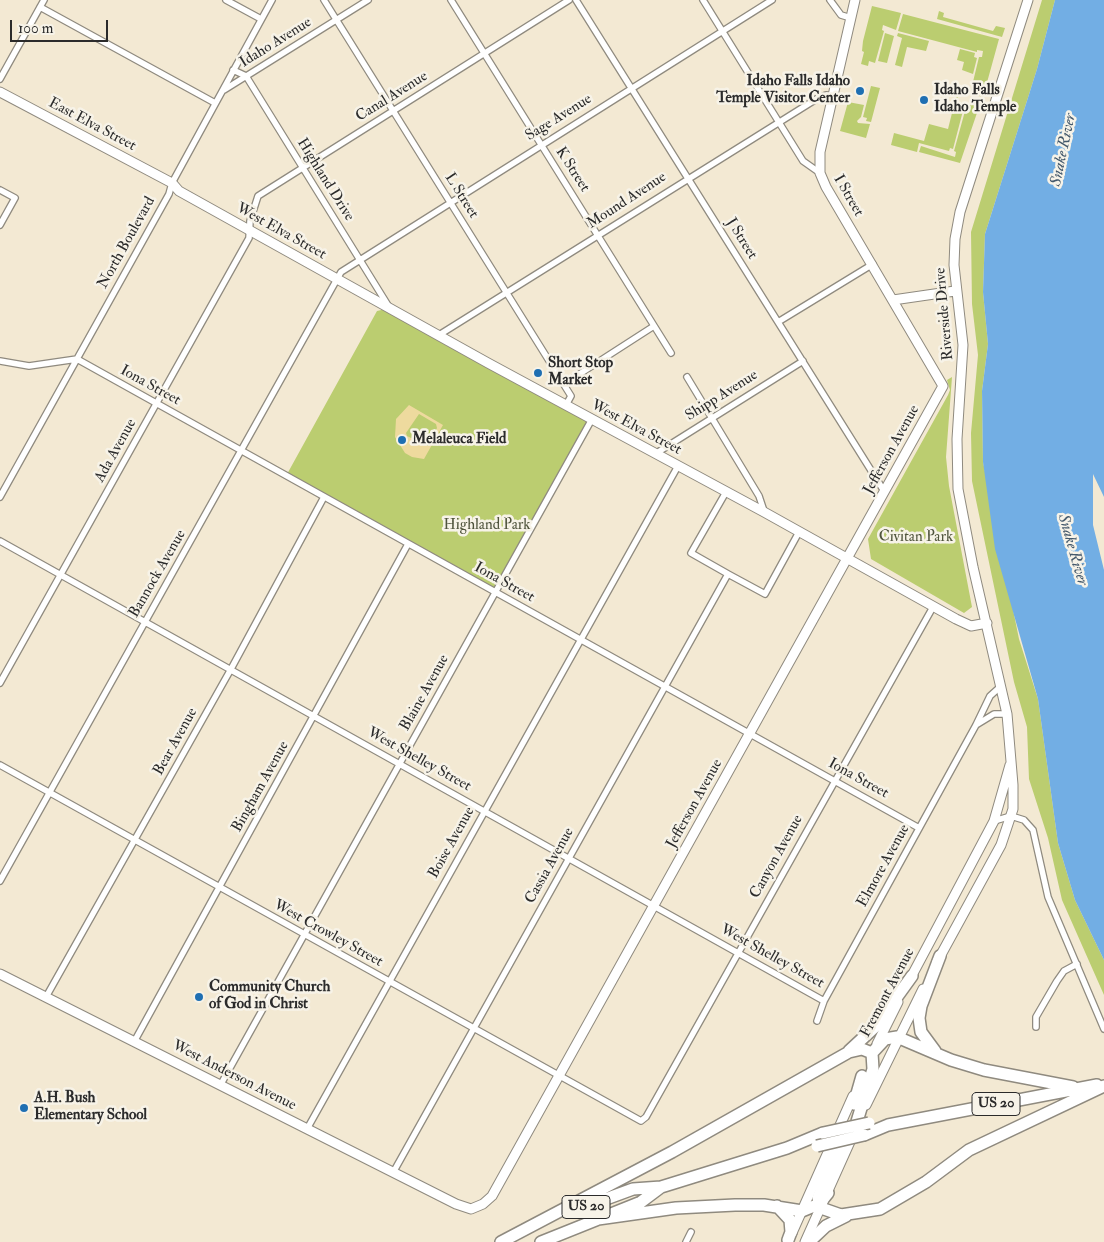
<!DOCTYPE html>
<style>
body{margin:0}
#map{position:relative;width:1104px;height:1242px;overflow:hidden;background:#f3e9d3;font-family:"IM FELL Double Pica",serif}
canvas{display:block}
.scale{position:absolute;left:10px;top:20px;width:98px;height:22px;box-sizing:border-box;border:2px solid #2b2b2b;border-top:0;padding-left:6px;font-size:15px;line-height:18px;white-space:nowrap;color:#2b2b2b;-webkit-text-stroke:4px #f7f3e8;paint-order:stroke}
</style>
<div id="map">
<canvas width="1104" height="1242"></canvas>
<div class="scale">100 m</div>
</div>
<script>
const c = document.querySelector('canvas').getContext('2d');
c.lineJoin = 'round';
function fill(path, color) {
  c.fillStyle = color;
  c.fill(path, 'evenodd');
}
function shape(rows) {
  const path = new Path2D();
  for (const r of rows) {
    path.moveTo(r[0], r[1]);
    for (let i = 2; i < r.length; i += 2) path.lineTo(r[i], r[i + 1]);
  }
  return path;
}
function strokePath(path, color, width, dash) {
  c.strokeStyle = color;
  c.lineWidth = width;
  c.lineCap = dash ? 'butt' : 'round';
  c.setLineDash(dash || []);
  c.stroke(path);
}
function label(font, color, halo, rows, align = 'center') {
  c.font = font + ' "IM FELL Double Pica",serif';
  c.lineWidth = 5;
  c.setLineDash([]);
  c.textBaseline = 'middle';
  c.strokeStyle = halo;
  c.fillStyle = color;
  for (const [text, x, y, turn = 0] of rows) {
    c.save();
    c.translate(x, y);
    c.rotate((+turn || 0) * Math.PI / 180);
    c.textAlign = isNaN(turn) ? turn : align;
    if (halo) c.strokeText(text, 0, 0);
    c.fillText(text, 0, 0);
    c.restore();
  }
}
const green = shape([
 [1042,0,1055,0,1037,69,985,234,983,292,988,344,982,391,983,462,1019,639,1038,699,1058,843,1075,900,1104,960,1104,995,1062,900,1048,838,1029,779,1027,727,1014,682,972,481,971,433,978,355,972,304,971,232],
 [872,6,901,13,896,30,883,25,882,30,884,31,875,63,869,61,868,66,861,64,864,52,862,51,863,41],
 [939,11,944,13,943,17,993,31,996,26,1005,28,1002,37,937,19],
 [903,14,999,39,983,97,973,94,974,91,971,90,979,57,982,57,983,51,977,50,977,52,898,31],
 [885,33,894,36,887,63,878,61],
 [898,33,929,41,926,51,907,47,902,67,895,65,902,38,897,36],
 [960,49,975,53,974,57,977,58,973,74,962,70,964,62,957,60],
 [871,86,880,88,871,122,866,121,867,118,863,117],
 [956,97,958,97,957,102,965,103,953,149,950,148,949,151,919,143,917,152,891,145,894,133,924,141,929,124,948,129],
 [848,102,864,105,861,117,857,121,858,123,870,124,866,138,840,131],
 [970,104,979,107,960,163,919,152,921,146,955,157,956,152,954,151,965,111],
 [390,308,592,419,496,592,286,476,377,311],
 [952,377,946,457,949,486,972,607,964,613,871,559,868,539,948,395,950,390,947,380]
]);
const sand = shape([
 [409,405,443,425,424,459,412,457,405,453,395,437,396,419],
 [419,414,436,424,437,428,428,446,407,436,406,433]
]);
const water = shape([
 [1055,0,1104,0,1104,497,1093,474,1093,525,1104,570,1104,960,1075,900,1058,843,1038,699,995,549,983,462,982,391,988,344,983,292,985,234,1037,69]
]);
const street = shape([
 [226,0,261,19],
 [324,0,571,396,566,405],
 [451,0,671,353],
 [576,0,884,491],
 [703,0,803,161,820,173],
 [830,0,841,15,851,18],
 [40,7,215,103],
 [233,70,246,76,389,307],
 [0,79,44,0],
 [224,90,368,0],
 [0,190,15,198,0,225],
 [778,322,873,264],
 [439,335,818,98,826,95,832,96],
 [0,361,29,366,77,359,919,828],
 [687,377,759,496,764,511],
 [564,384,654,326],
 [655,454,803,361],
 [726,492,691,553,728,574],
 [0,497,169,194,172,183,272,0],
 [0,541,824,1001],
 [0,683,249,238,250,221,258,196,569,0],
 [976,725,994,714,1007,714],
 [0,765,641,1121,646,1117,933,607],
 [994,821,1011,816,1024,820,1033,830,1048,897,1104,1029],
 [0,881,341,272,772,0],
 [46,997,231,669,324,497],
 [817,1021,824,1001,976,725,990,696,1000,687],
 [1036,1027,1036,1017,1057,981,1064,971,1077,964],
 [134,1042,408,544],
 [221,1084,592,419],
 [307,1129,678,466],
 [394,1171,728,574,765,594,799,532],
 [686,1242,691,1232]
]);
const secondary = shape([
 [0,92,172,183,179,191,488,363,764,512,956,619,971,626,987,623],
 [893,300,955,291],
 [937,962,1001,845,1013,809,1013,785,1007,714,973,567,958,489,957,439,963,345,954,265,955,239,960,212,1028,0],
 [0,974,456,1204,471,1209,483,1204,492,1196,943,386,826,187,820,173,820,152,855,0],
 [909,981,994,821,1010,765],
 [877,1044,898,1002],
 [866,1105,923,989],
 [792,1233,853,1096],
 [805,1242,853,1135]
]);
const highway = shape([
 [849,1051,876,1026,912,976],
 [935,1051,921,1032,919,1018,921,1006,940,956],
 [872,1053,885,1039,897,1037,951,1060,984,1070,1073,1087],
 [854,1104,862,1076],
 [844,1133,818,1198,821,1208,841,1215,880,1209,926,1182,969,1150,1104,1086],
 [864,1135,888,1125,1097,1085],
 [777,1206,790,1220,791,1232,788,1240],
 [576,1210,633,1189,661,1187,787,1148,823,1133],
 [598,1219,676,1208,735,1205,764,1205,802,1211,819,1204,828,1193],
 [501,1242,672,1152,849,1052,862,1049,872,1053,873,1069,855,1128],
 [541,1242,641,1202,661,1187],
 [809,1242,826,1226,846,1216]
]);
const highwayBridge = shape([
 [823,1133,869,1123],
 [817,1146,864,1135]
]);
const markers = [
 [860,91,5,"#1f6fb2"],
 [924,100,5,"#1f6fb2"],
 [538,373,5,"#1f6fb2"],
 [402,440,5,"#1f6fb2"],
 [199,997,5,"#1f6fb2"],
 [24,1108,5,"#1f6fb2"]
];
const shields = [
 [996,1104,48],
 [586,1207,48]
];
const shieldNames = [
 ["US 20",996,1104],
 ["US 20",586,1207]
];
const streetNames = [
 ["Idaho Avenue",276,43,-32],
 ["Canal Avenue",392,97,-32],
 ["Sage Avenue",559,118,-32],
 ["East Elva Street",92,125,28],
 ["K Street",572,170,57],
 ["Highland Drive",325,180,58],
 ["L Street",461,196,58],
 ["I Street",848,196,60],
 ["Mound Avenue",627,201,-33],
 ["West Elva Street",281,232,29],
 ["J Street",741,239,58],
 ["North Boulevard",127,243,-61],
 ["Riverside Drive",945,314,-95],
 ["Iona Street",150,386,29],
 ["Shipp Avenue",722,396,-32],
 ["West Elva Street",636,428,28],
 ["Jefferson Avenue",892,450,-61],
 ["Ada Avenue",116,451,-61],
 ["Bannock Avenue",158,574,-60],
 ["Iona Street",504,583,29],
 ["Blaine Avenue",425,693,-61],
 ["Bear Avenue",176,742,-61],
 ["West Shelley Street",419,760,29],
 ["Iona Street",858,779,29],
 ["Bingham Avenue",261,787,-61],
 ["Jefferson Avenue",695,804,-61],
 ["Boise Avenue",452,843,-61],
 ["Canyon Avenue",777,857,-61],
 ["Cassia Avenue",550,866,-61],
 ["Elmore Avenue",884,866,-61],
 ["West Crowley Street",328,934,29],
 ["West Shelley Street",772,957,29],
 ["Fremont Avenue",888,993,-62],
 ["West Anderson Avenue",234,1076,27]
];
const poiNames = [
 ["Idaho Falls Idaho",850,82,"right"],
 ["Temple Visitor Center",850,99,"right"],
 ["Idaho Falls",934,91],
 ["Idaho Temple",934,108],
 ["Short Stop",548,364],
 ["Market",548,381],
 ["Melaleuca Field",412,440],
 ["Community Church",209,988],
 ["of God in Christ",209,1005],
 ["A.H. Bush",34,1099],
 ["Elementary School",34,1116]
];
const parkNames = [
 ["Highland Park",487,526],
 ["Civitan Park",916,538]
];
const waterNames = [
 ["Snake River",1064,150,-78],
 ["Snake River",1072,550,74]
];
fill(green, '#bbcd70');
fill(sand, '#eeda9e');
fill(water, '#72aee4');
strokePath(street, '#8f8a7f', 8);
strokePath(secondary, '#8f8a7f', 11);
strokePath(highway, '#8f8a7f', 14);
strokePath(street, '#fff', 5.5);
strokePath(secondary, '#fff', 9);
strokePath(highway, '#fff', 11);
strokePath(highwayBridge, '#8f8a7f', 14, []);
strokePath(highwayBridge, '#fff', 11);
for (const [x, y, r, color] of markers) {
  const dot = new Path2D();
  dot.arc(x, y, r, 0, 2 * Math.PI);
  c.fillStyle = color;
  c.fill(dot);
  strokePath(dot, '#f7f3e8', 2);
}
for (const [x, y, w] of shields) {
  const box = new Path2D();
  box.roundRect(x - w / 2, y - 11.5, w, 23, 4);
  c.fillStyle = '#f7f3e8';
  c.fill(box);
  strokePath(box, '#2b2b2b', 1);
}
label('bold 14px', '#2b2b2b', null, shieldNames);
label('15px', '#2b2b2b', '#f7f3e8', streetNames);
label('bold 15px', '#2b2b2b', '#f7f3e8', poiNames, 'left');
label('15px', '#4f543c', '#f7f3e8', parkNames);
label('italic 16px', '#44596c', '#f7f3e8', waterNames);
</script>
